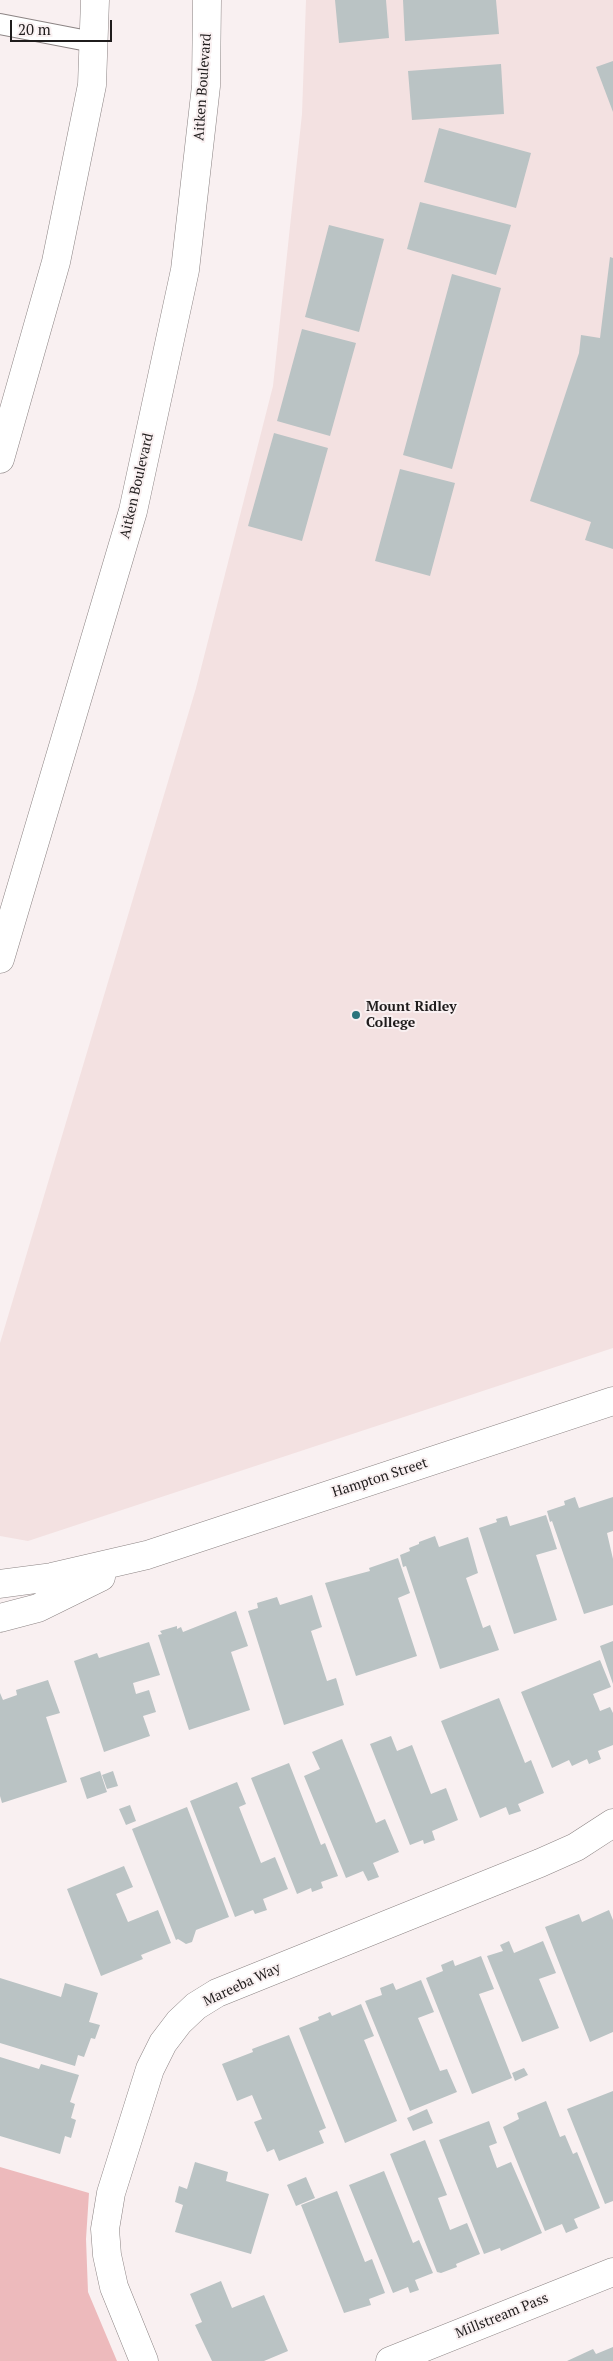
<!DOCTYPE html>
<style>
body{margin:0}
#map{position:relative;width:613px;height:2361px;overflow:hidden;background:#f9f0f1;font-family:"PT Serif",serif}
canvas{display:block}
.scale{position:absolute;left:10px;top:20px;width:102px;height:22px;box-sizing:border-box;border:2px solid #1f1c1c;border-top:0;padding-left:6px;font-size:15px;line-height:18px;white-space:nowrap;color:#1f1c1c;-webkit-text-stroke:4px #f9f0f1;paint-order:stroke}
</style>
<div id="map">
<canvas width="613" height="2361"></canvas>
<div class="scale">20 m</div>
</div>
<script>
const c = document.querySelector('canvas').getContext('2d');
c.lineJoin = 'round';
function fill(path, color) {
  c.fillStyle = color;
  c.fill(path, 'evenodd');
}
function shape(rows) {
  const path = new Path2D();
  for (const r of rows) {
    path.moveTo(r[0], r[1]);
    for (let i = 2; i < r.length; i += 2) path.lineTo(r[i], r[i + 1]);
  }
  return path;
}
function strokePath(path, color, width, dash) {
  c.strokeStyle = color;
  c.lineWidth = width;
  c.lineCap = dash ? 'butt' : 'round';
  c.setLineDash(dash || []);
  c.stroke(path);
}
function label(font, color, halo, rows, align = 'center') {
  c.font = font + ' "PT Serif",serif';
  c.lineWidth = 4;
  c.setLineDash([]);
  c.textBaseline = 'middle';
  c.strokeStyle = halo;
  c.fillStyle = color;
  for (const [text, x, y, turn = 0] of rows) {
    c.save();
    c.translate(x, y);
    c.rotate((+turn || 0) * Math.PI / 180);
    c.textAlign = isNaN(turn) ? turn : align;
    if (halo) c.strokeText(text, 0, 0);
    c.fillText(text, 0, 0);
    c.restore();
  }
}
const built = shape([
 [306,0,613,0,613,1348,28,1541,0,1536,0,1343,196,688,273,386,302,114]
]);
const green = shape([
 [0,2167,89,2193,86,2239,88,2292,117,2361,0,2361]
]);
const building = shape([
 [335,0,386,0,389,38,339,43],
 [403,0,496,0,499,34,405,41],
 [613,61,613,112,596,67],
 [501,64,504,114,412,120,408,71],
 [439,128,531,153,516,208,424,182],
 [420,202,511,225,496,275,407,249],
 [329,225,384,239,359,332,305,317],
 [610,257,613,258,613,549,585,540,591,522,530,501,579,353,581,335,600,338],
 [452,274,501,288,452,469,403,455],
 [302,329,356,343,330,436,277,421],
 [274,433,328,448,302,541,248,526],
 [400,469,455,483,430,576,375,561],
 [575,1497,579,1508,613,1497,613,1531,607,1533,613,1559,613,1605,584,1614,552,1521,550,1522,547,1511,565,1505,564,1501],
 [546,1515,557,1549,536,1555,557,1620,514,1634,479,1528,497,1522,496,1519,507,1516,510,1526],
 [435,1536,439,1547,468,1537,478,1573,466,1578,483,1628,490,1625,499,1650,440,1669,406,1566,403,1567,400,1555,410,1551,409,1548,419,1544,419,1542],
 [398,1558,410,1593,398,1598,417,1656,356,1676,325,1583,370,1571,369,1568],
 [312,1595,322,1627,311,1631,327,1681,336,1678,344,1705,284,1725,248,1611,258,1608,257,1603,277,1597,280,1605],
 [236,1611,248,1646,231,1652,250,1710,189,1730,158,1635,162,1634,160,1631,177,1626,177,1629,181,1627,183,1632],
 [613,1641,613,1684,600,1646],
 [149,1642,160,1675,133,1683,136,1694,149,1690,156,1712,143,1716,150,1736,104,1752,74,1661,97,1653,99,1658],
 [600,1660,611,1687,593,1694,600,1711,610,1707,613,1713,613,1745,598,1751,601,1759,589,1764,587,1759,572,1766,569,1760,552,1768,521,1692],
 [48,1680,60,1713,46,1717,67,1782,2,1803,0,1796,0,1693,3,1700,17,1695,16,1690],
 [499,1698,525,1763,531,1760,544,1793,518,1804,521,1811,509,1815,506,1807,480,1818,441,1721],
 [391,1736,397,1751,412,1745,431,1794,446,1788,458,1820,432,1831,435,1840,424,1844,423,1840,410,1845,370,1744],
 [342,1739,376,1823,385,1819,399,1852,373,1863,379,1877,368,1881,363,1871,346,1878,304,1776,320,1769,312,1752],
 [289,1763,321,1845,325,1843,338,1876,321,1882,323,1888,312,1892,311,1888,297,1894,251,1778],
 [100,1771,107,1792,87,1799,80,1778],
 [113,1771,118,1786,107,1789,102,1775],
 [237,1782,246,1804,239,1807,261,1863,275,1857,288,1889,263,1899,267,1910,255,1914,253,1910,235,1917,190,1801],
 [130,1805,136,1821,126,1825,119,1809],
 [187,1807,229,1917,196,1930,192,1942,186,1944,178,1939,176,1940,132,1829],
 [124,1866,133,1887,116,1894,128,1922,158,1910,171,1943,141,1955,143,1959,101,1976,67,1889],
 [609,1910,613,1920,613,2032,590,2042,545,1927,579,1914,582,1922],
 [509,1941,514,1953,543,1941,556,1973,539,1979,559,2028,522,2042,487,1956,503,1951,500,1945],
 [481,1956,494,1989,479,1994,512,2078,472,2094,426,1978,443,1971,441,1965,453,1960,455,1966],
 [0,1978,61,1997,65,1983,98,1993,89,2022,100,2025,95,2039,91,2038,84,2057,78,2055,75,2066,0,2043],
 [421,1980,434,2012,418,2018,440,2071,447,2069,457,2092,410,2111,365,2001,382,1995,380,1988,393,1983,396,1990],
 [361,2004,374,2036,364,2040,397,2121,345,2143,299,2028,319,2020,318,2017,330,2012,332,2016],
 [289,2035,326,2128,319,2131,324,2143,279,2161,274,2149,267,2152,254,2122,262,2119,252,2095,237,2101,222,2064,253,2052,252,2049],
 [0,2057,39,2069,41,2064,79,2075,70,2102,75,2104,71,2118,76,2120,71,2138,65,2136,60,2154,0,2136],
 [524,2068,528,2075,515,2081,512,2073],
 [613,2091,613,2201,605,2204,567,2109],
 [546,2101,560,2137,565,2135,573,2154,577,2152,600,2208,574,2219,578,2228,566,2233,562,2224,545,2231,503,2127,519,2119,517,2113],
 [427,2109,433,2123,413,2131,407,2118],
 [489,2121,497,2143,489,2146,497,2168,511,2162,542,2233,501,2251,500,2248,484,2254,439,2140],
 [425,2140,447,2195,438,2198,450,2230,467,2223,480,2254,456,2264,457,2267,441,2273,437,2272,390,2154],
 [195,2162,228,2172,226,2181,269,2194,251,2254,175,2232,183,2205,175,2202,179,2186,187,2189],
 [384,2171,413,2243,419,2240,433,2273,415,2280,419,2290,410,2293,408,2287,393,2293,349,2185],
 [306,2177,315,2198,296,2206,287,2185],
 [337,2191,365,2262,372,2259,385,2293,369,2299,371,2305,344,2313,301,2205],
 [221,2281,232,2308,264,2295,288,2351,264,2361,212,2361,195,2325,202,2322,190,2294],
 [613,2347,613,2361,567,2361,593,2349,596,2354]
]);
const lane = shape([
 [0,24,93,42]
]);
const street = shape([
 [144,2361,114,2287,107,2255,105,2229,111,2193,150,2069,163,2043,179,2022,196,2006,217,1993,540,1863,576,1847,613,1823],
 [390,2361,613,2272]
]);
const secondary = shape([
 [0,459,56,262,92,85,95,0],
 [0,959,133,511,185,270,206,86,207,0],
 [0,1584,52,1577,147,1555,613,1401],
 [0,1618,38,1608,101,1577]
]);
const markers = [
 [356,1015,5,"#2b747c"]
];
const streetNames = [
 ["Aitken Boulevard",203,87,-86],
 ["Aitken Boulevard",137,486,-77],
 ["Hampton Street",380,1478,-18],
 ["Mareeba Way",242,1985,-25],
 ["Millstream Pass",502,2316,-22]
];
const poiNames = [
 ["Mount Ridley",366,1007],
 ["College",366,1023]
];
fill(built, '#f3e1e1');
fill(green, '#edbabc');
fill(building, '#bac3c4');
strokePath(lane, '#8c8484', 22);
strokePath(street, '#8c8484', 29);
strokePath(secondary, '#8c8484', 29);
strokePath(lane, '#fff', 20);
strokePath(street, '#fff', 28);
strokePath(secondary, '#fff', 28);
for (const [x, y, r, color] of markers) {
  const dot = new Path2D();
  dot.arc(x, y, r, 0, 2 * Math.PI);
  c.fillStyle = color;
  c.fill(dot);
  strokePath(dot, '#f9f0f1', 2);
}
label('14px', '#1f1c1c', '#f9f0f1', streetNames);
label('bold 14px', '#1f1c1c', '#f9f0f1', poiNames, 'left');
</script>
